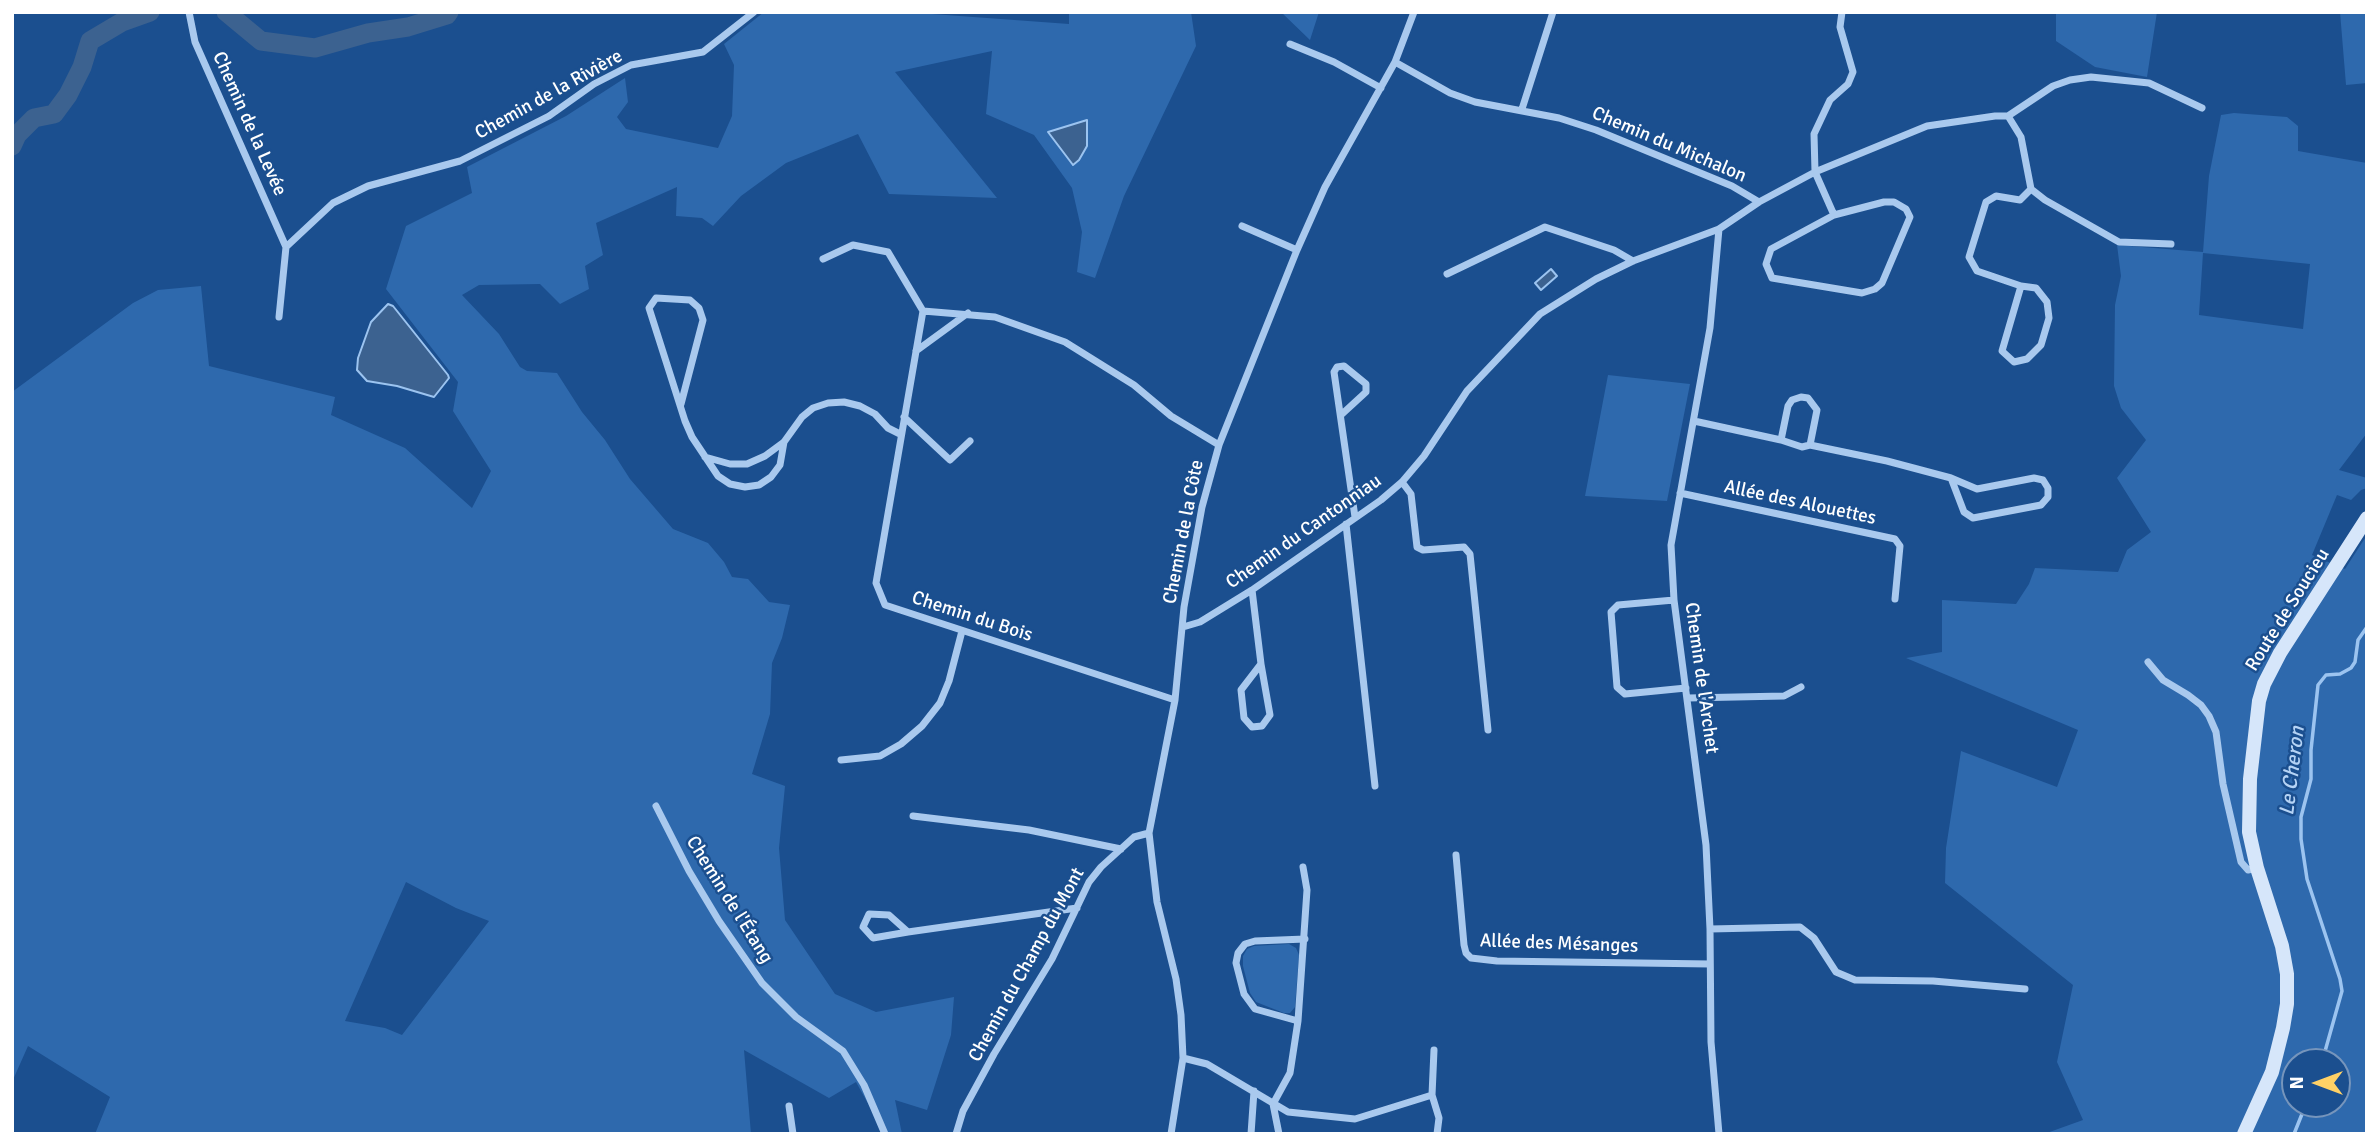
<!DOCTYPE html>
<meta charset="utf-8">
<style>
body{margin:0}
#map{position:relative;width:2379px;height:1146px;overflow:hidden;background:#1b4f8f;font-family:Signika,sans-serif}
canvas{display:block}
.frame{position:absolute;inset:0;border:14px solid #fff;pointer-events:none}
.north{position:absolute;left:2281px;top:1048px;width:70px;height:70px;box-sizing:border-box;background:#1b4f8f;border:2px solid #7695bc;border-radius:50%;rotate:270deg;font-size:19px;font-weight:700;line-height:28px;text-align:center;color:#fff}
.north::after{content:'';display:block;margin:auto;width:24px;height:32px;background:#ffd166;clip-path:polygon(50% 0,100% 100%,50% 72%,0 100%)}
</style>
<div id="map">
<canvas width="2379" height="1146"></canvas>
<div class="frame"></div>
<div class="north">N</div>
</div>
<script>
const c = document.querySelector('canvas').getContext('2d');
c.lineJoin = 'round';
function fill(path, color) {
  c.fillStyle = color;
  c.fill(path, 'evenodd');
}
function shape(rows) {
  const path = new Path2D();
  for (const r of rows) {
    path.moveTo(r[0], r[1]);
    for (let i = 2; i < r.length; i += 2) path.lineTo(r[i], r[i + 1]);
  }
  return path;
}
function strokePath(path, color, width, dash) {
  c.strokeStyle = color;
  c.lineWidth = width;
  c.lineCap = dash ? 'butt' : 'round';
  c.setLineDash(dash || []);
  c.stroke(path);
}
function label(font, color, halo, rows, align = 'center') {
  c.font = font + ' Signika,sans-serif';
  c.lineWidth = 5;
  c.setLineDash([]);
  c.textBaseline = 'middle';
  c.strokeStyle = halo;
  c.fillStyle = color;
  for (const [text, x, y, turn = 0] of rows) {
    c.save();
    c.translate(x, y);
    c.rotate((+turn || 0) * Math.PI / 180);
    c.textAlign = isNaN(turn) ? turn : align;
    if (halo) c.strokeText(text, 0, 0);
    c.fillText(text, 0, 0);
    c.restore();
  }
}
const green = shape([
 [764,12,905,12,1069,24,1069,12,1191,12,1196,46,1124,196,1095,278,1077,272,1082,232,1072,188,1034,135,986,114,992,51,895,72,997,198,889,194,858,134,786,163,741,196,713,226,702,218,676,216,677,187,596,223,603,255,585,266,589,289,560,304,540,284,479,285,462,295,499,334,520,367,527,371,557,373,582,412,605,440,630,479,673,529,708,543,724,562,732,577,748,579,769,602,790,605,782,638,772,663,770,714,752,774,785,786,779,848,785,920,835,994,876,1012,954,997,951,1035,927,1110,895,1100,902,1134,882,1134,876,1118,856,1082,829,1098,744,1050,751,1134,95,1134,110,1097,28,1046,12,1082,12,392,133,303,158,290,201,286,209,366,335,397,331,415,405,448,472,508,491,471,453,411,458,382,386,289,406,226,472,193,467,167,566,116,625,78,628,102,617,117,626,129,718,148,732,116,734,65,724,44],
 [406,882,456,908,489,921,402,1035,385,1028,345,1021],
 [1281,12,1319,12,1310,40],
 [2056,12,2157,12,2147,77,2095,67,2056,41],
 [2340,12,2367,12,2367,83,2346,85],
 [2234,113,2287,117,2298,126,2298,151,2367,163,2367,433,2339,470,2367,478,2367,488,2361,490,2351,500,2337,495,2312,555,2345,569,2367,535,2367,1134,2044,1134,2083,1120,2057,1062,2073,985,1945,883,1946,848,1961,751,2057,787,2078,730,1906,658,1942,652,1942,600,2016,604,2029,584,2035,568,2118,572,2127,550,2151,532,2117,478,2146,440,2121,408,2114,386,2115,305,2121,276,2117,245,2203,252,2209,176,2221,115],
 [2203,253,2310,264,2303,329,2199,315],
 [2295,1062,2337,1062,2337,1104,2295,1104],
 [1608,375,1690,384,1667,501,1585,496],
 [1289,944,1296,948,1299,955,1295,1007,1290,1013,1284,1013,1256,1002,1250,993,1243,966,1243,956,1247,949,1254,946]
]);
const water = shape([
 [1087,120,1087,146,1079,160,1073,165,1048,132,1087,120],
 [1551,269,1557,276,1541,290,1535,283,1551,269],
 [388,304,393,306,448,375,449,378,434,397,397,386,367,381,357,370,358,358,371,322,388,304]
]);
const stream = shape([
 [2322,1062,2342,991,2340,979,2307,879,2301,839,2301,817,2311,779,2311,750,2318,685,2326,675,2340,674,2351,668,2355,662,2358,640,2367,627],
 [2294,1134,2306,1104]
]);
const river = shape([
 [226,12,261,41,315,48,368,33,408,27,447,15,449,12],
 [12,146,17,135,34,118,54,114,68,95,82,67,90,41,122,22,150,12]
]);
const street = shape([
 [189,12,195,42,286,247,279,317],
 [1290,44,1334,62,1381,88],
 [1395,62,1450,93,1475,102,1559,118,1596,130,1732,186,1759,202],
 [1522,109,1553,12],
 [2008,116,2021,137,2031,189,2045,200,2119,242,2171,244],
 [2008,116,2053,86,2070,80,2091,77,2149,83,2202,108],
 [1834,215,1884,202,1894,202,1906,209,1910,217,1882,283,1875,289,1862,293,1772,278,1766,264,1771,249,1834,215,1815,172,1814,134,1830,100,1848,84,1853,72,1840,27,1842,12],
 [1242,226,1297,250],
 [286,247,333,203,368,186,460,161,549,116,594,84,631,65,703,52,754,12],
 [823,259,853,245,888,252,923,311],
 [1447,274,1545,227,1614,250,1633,261],
 [2021,286,2036,288,2047,302,2049,318,2041,345,2027,359,2014,362,2002,351,2021,286,1977,271,1969,257,1986,202,1996,196,2020,200,2031,189],
 [916,351,968,313],
 [681,404,703,320,699,308,690,300,656,298,649,308,685,421,692,437,718,476,730,484,745,487,759,485,771,477,780,465,784,442],
 [1341,415,1366,392,1366,384,1344,366,1337,367,1334,372,1355,517],
 [904,417,950,460,970,441],
 [1694,421,1781,440,1802,447,1810,445,1887,461,1951,478,1964,512,1973,518,2041,505,2048,497,2048,488,2043,480,2034,478,1977,489,1951,478],
 [1781,440,1788,406,1792,400,1801,397,1808,398,1817,410,1810,445],
 [705,457,730,464,747,464,765,456,784,442,802,417,813,408,828,403,844,402,860,406,875,414,888,428,900,434],
 [1402,482,1411,494,1417,547,1423,550,1464,547,1470,554,1488,730],
 [1680,493,1895,539,1900,546,1895,599],
 [1346,524,1375,786],
 [1252,590,1261,664,1241,690,1244,718,1252,727,1262,726,1270,715,1261,664],
 [1674,600,1618,605,1611,612,1617,687,1625,694,1686,688],
 [1183,627,1200,622,1252,590,1381,500,1402,482,1424,456,1467,391,1540,314,1596,279,1633,261,1719,229,1759,202,1815,172,1927,126,1995,116,2008,116],
 [2148,662,2163,680,2188,695,2201,705,2209,716,2216,732,2223,784,2241,862,2248,870,2257,868],
 [1688,698,1784,696,1801,687],
 [1175,700,885,605,876,583,923,311,995,317,1065,342,1134,385,1171,416,1219,445],
 [841,760,880,756,901,744,922,726,940,703,949,681,962,631],
 [656,806,689,871,719,921,762,983,796,1017,843,1051,864,1085,885,1134],
 [913,816,1029,830,1121,849],
 [1456,855,1464,945,1466,953,1471,958,1497,961,1710,964],
 [1710,929,1800,927,1814,938,1836,972,1855,980,1933,981,2025,989],
 [908,932,873,938,863,927,869,914,889,915,908,932,1077,908],
 [1298,1021,1255,1009,1244,994,1236,963,1238,953,1245,944,1255,941,1305,939],
 [1434,1050,1432,1095,1439,1118,1437,1134],
 [1183,1058,1207,1064,1288,1112,1355,1119,1432,1095],
 [789,1106,793,1134],
 [956,1134,963,1111,994,1054,1052,959,1089,882,1101,867,1134,837,1149,833],
 [1171,1134,1183,1058,1181,1015,1176,979,1157,902,1149,833,1175,700,1184,607,1202,507,1219,445,1297,250,1325,187,1395,62,1414,12],
 [1251,1134,1254,1091],
 [1279,1134,1273,1104,1290,1073,1298,1021,1307,890,1303,867],
 [1719,1134,1711,1042,1710,929,1706,845,1674,600,1671,545,1710,328,1719,229]
]);
const secondary = shape([
 [2244,1134,2272,1072,2283,1028,2287,1004,2287,974,2282,946,2257,868,2249,832,2250,779,2259,701,2264,684,2280,653,2367,518]
]);
const streetNames = [
 ["Chemin de la Rivière",549,95,-29],
 ["Chemin de la Levée",249,124,66],
 ["Chemin du Michalon",1669,145,23],
 ["Allée des Alouettes",1800,503,12],
 ["Chemin de la Côte",1184,532,-79],
 ["Chemin du Cantonniau",1304,532,-35],
 ["Route de Soucieu",2288,610,-58],
 ["Chemin du Bois",972,617,18],
 ["Chemin de l'Archet",1701,678,82],
 ["Chemin de l'Étang",729,900,58],
 ["Allée des Mésanges",1559,944,2],
 ["Chemin du Champ du Mont",1027,965,-61]
];
const waterNames = [
 ["Le Cheron",2293,771,-83]
];
fill(green, '#2e69ad');
fill(water, '#3c6290');
strokePath(water, '#9cc4f0', 2);
strokePath(stream, '#9cc4f0', 3.5);
strokePath(river, '#3c6290', 19);
strokePath(street, '#a9c9ee', 7);
strokePath(secondary, '#d6e6fa', 14);
label('19px', '#fff', '#1b4f8f', streetNames);
label('italic 21px', '#b5d3f5', '#1b4f8f', waterNames);
</script>
